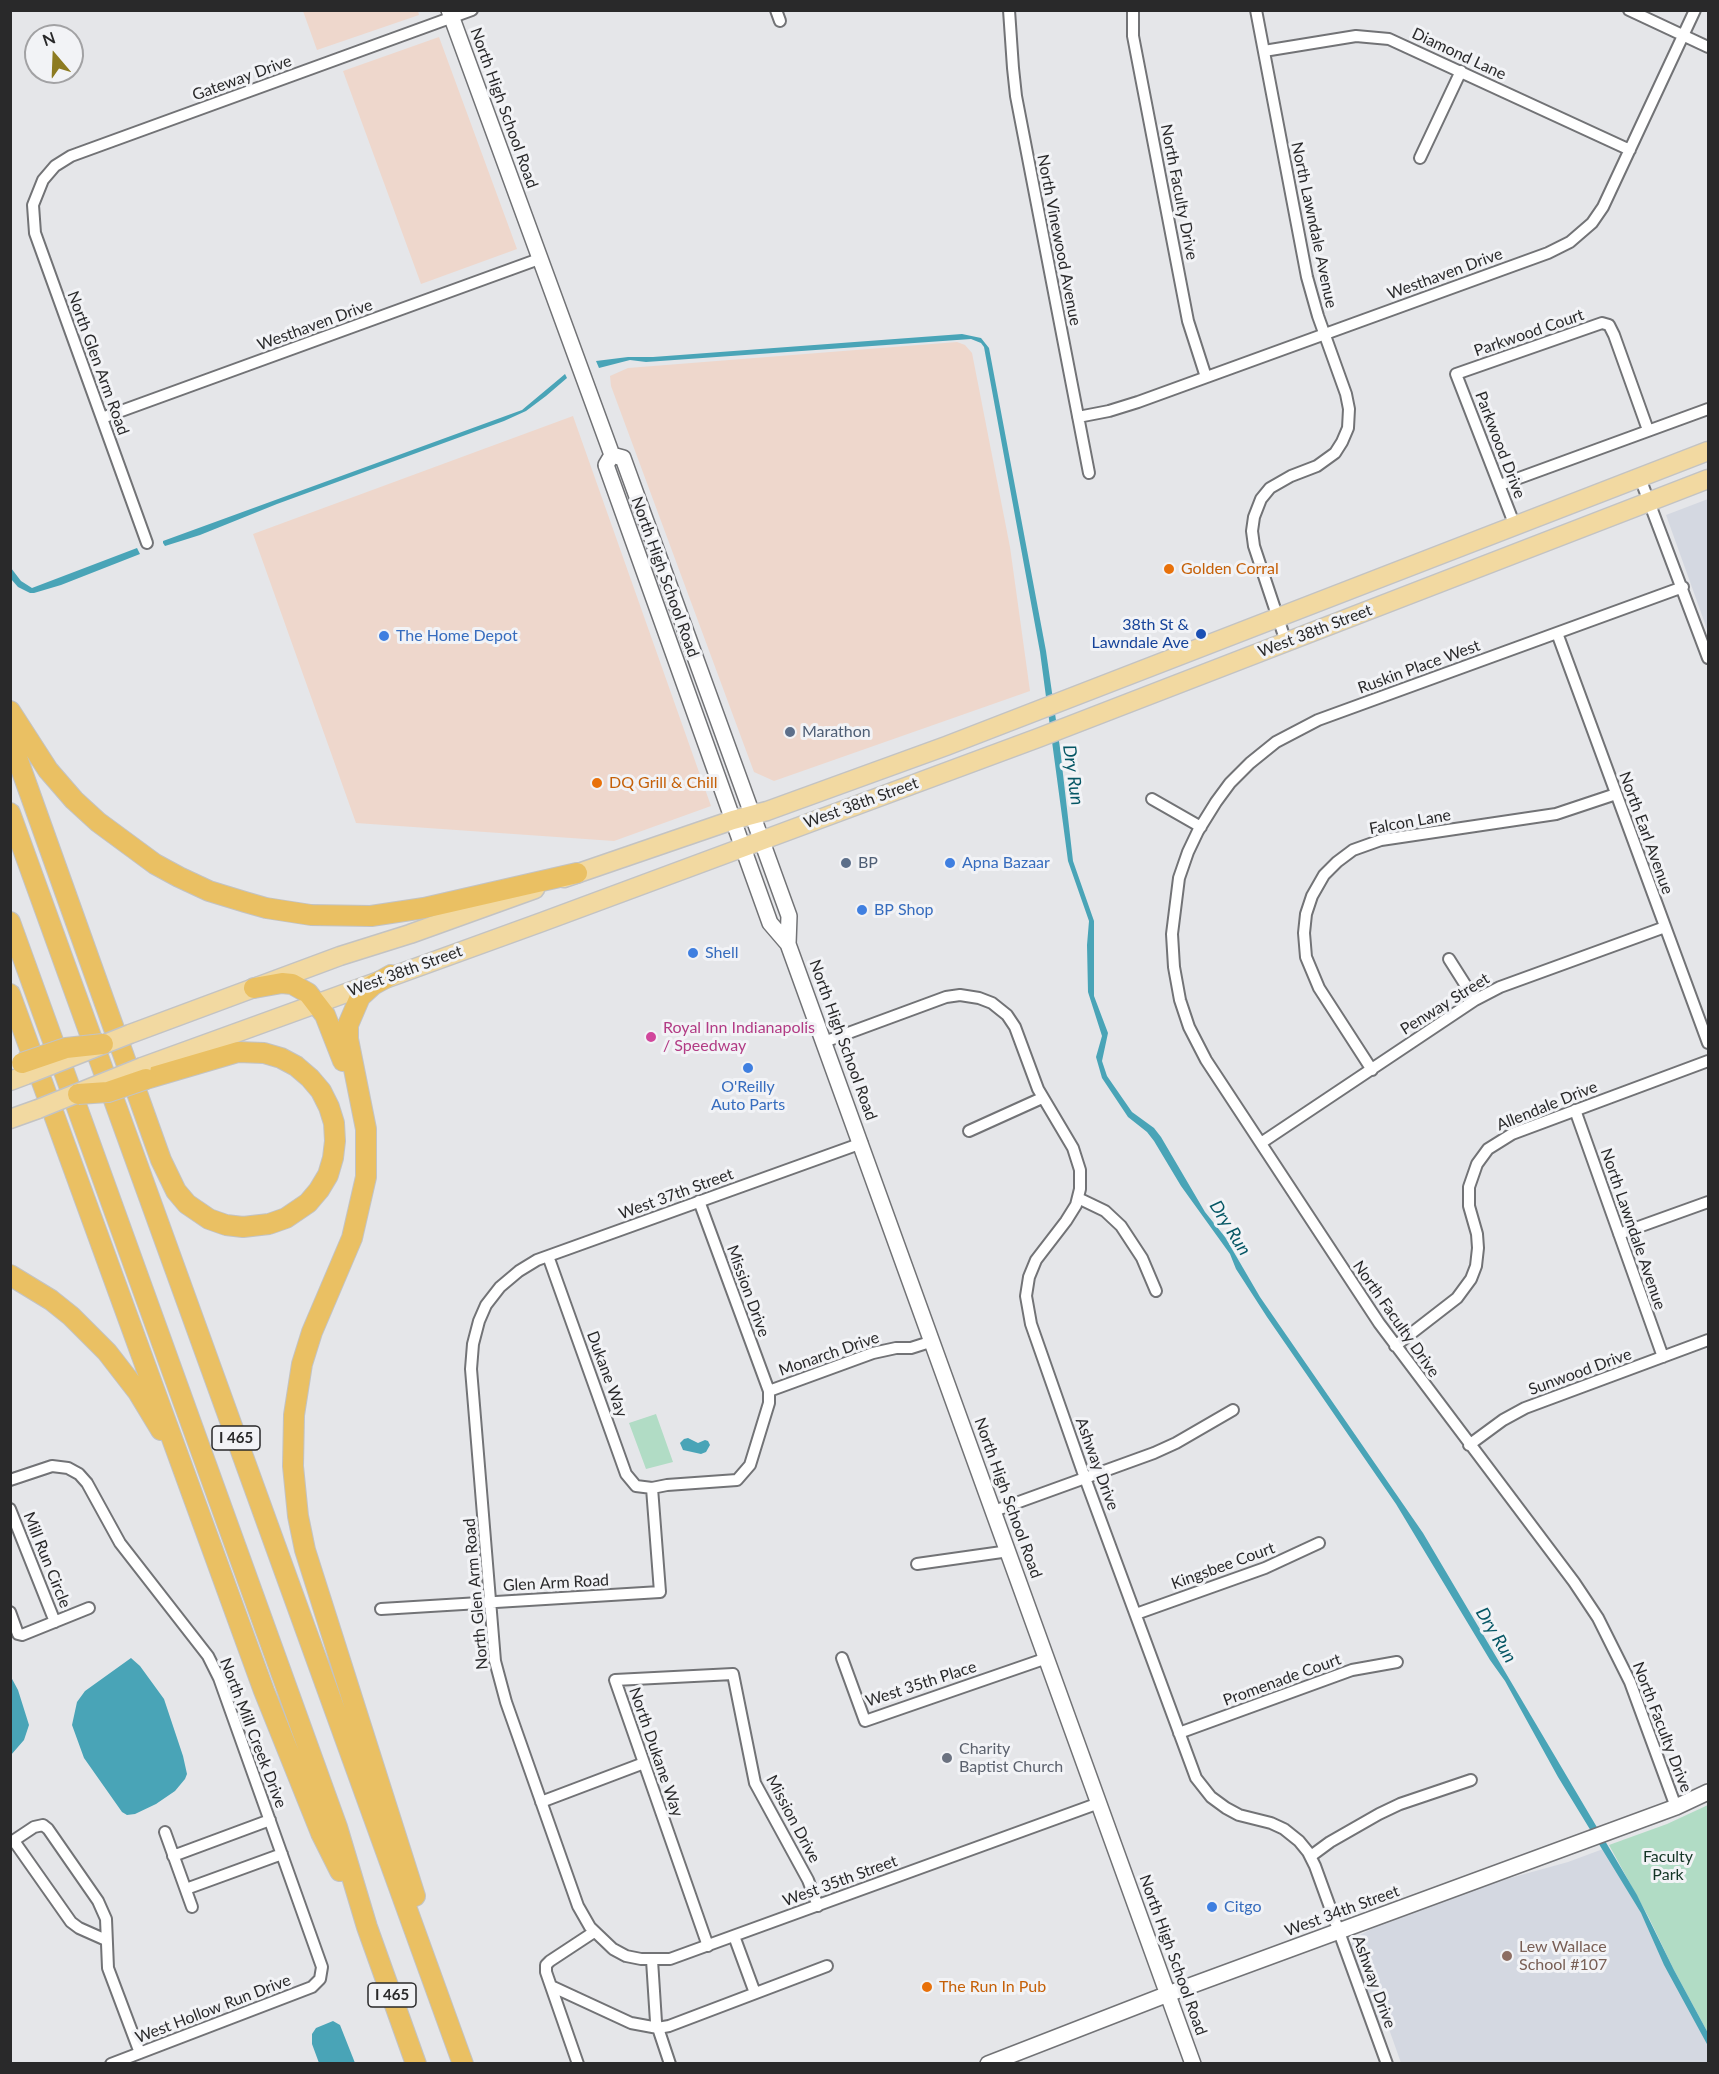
<!DOCTYPE html>
<style>
body{margin:0}
#map{position:relative;width:1719px;height:2074px;overflow:hidden;background:#e5e6e9;font-family:Lato,sans-serif}
canvas{display:block}
.frame{position:absolute;inset:0;border:12px solid #29292a;pointer-events:none}
.north{position:absolute;left:24px;top:24px;width:60px;height:60px;box-sizing:border-box;background:#f2f3f6;border:2px solid #a2a2a4;border-radius:50%;rotate:341deg;font-size:16px;font-weight:700;line-height:24px;text-align:center;color:#29292a}
.north::after{content:'';display:block;margin:auto;width:21px;height:27px;background:#8d7b21;clip-path:polygon(50% 0,100% 100%,50% 72%,0 100%)}
</style>
<div id="map">
<canvas width="1719" height="2074"></canvas>
<div class="frame"></div>
<div class="north">N</div>
</div>
<script>
const c = document.querySelector('canvas').getContext('2d');
c.lineJoin = 'round';
function fill(path, color) {
  c.fillStyle = color;
  c.fill(path, 'evenodd');
}
function shape(rows) {
  const path = new Path2D();
  for (const r of rows) {
    path.moveTo(r[0], r[1]);
    for (let i = 2; i < r.length; i += 2) path.lineTo(r[i], r[i + 1]);
  }
  return path;
}
function strokePath(path, color, width, dash) {
  c.strokeStyle = color;
  c.lineWidth = width;
  c.lineCap = dash ? 'butt' : 'round';
  c.setLineDash(dash || []);
  c.stroke(path);
}
function label(font, color, halo, rows, align = 'center') {
  c.font = font + ' Lato,sans-serif';
  c.lineWidth = 6;
  c.setLineDash([]);
  c.textBaseline = 'middle';
  c.strokeStyle = halo;
  c.fillStyle = color;
  for (const [text, x, y, turn = 0] of rows) {
    c.save();
    c.translate(x, y);
    c.rotate((+turn || 0) * Math.PI / 180);
    c.textAlign = isNaN(turn) ? turn : align;
    if (halo) c.strokeText(text, 0, 0);
    c.fillText(text, 0, 0);
    c.restore();
  }
}
const commercial = shape([
 [418,11,419,15,317,50,303,11],
 [439,37,517,249,421,284,343,71],
 [957,342,965,345,972,353,1010,547,1030,691,774,781,754,772,611,386,610,376,628,368],
 [573,416,711,806,614,841,356,823,253,534]
]);
const built = shape([
 [1708,499,1708,632,1666,515],
 [1603,1849,1641,1913,1708,2046,1708,2063,1401,2063,1389,2029,1379,2021,1351,1946,1354,1938,1395,1917,1485,1885,1568,1862]
]);
const green = shape([
 [656,1414,673,1462,646,1469,629,1423],
 [1708,1805,1708,2033,1674,1970,1649,1918,1609,1845,1667,1824]
]);
const water = shape([
 [962,334,981,338,989,348,1046,651,1060,748,1073,861,1094,921,1094,996,1108,1033,1102,1061,1107,1076,1132,1112,1154,1128,1161,1137,1205,1212,1225,1237,1260,1297,1423,1533,1637,1895,1674,1970,1708,2033,1708,2046,1664,1965,1641,1913,1558,1777,1505,1681,1490,1660,1396,1504,1267,1317,1236,1269,1230,1254,1181,1186,1154,1141,1147,1132,1128,1117,1102,1078,1096,1057,1102,1036,1088,992,1087,945,1089,921,1068,861,1040,652,984,347,981,343,971,339,646,362,630,360,599,368,596,361,628,357,653,357],
 [565,374,567,378,546,396,526,411,504,421,277,504,200,535,165,546,163,543,163,541,522,410],
 [137,548,140,554,61,585,34,593,30,593,18,587,11,579,11,568,21,581,32,588],
 [688,1438,698,1443,705,1440,708,1441,710,1445,706,1452,701,1454,683,1450,680,1443,684,1439],
 [131,1658,140,1666,164,1699,183,1756,187,1774,185,1779,175,1791,156,1804,135,1814,127,1815,122,1812,84,1758,72,1725,77,1702,85,1691],
 [11,1677,18,1690,29,1725,24,1740,11,1755],
 [333,2021,340,2025,355,2063,319,2063,312,2044,312,2034,316,2028]
]);
const street = shape([
 [776,10,780,21],
 [1009,10,1013,68,1016,96,1089,473],
 [1133,10,1133,36,1188,321,1206,377],
 [1256,10,1307,277,1318,316,1346,394,1349,409,1348,428,1342,442,1335,453,1317,466,1291,476,1270,488,1261,499,1254,517,1252,531,1254,546,1286,642],
 [1629,10,1708,47],
 [1264,51,1356,36,1389,39,1630,150],
 [1420,158,1461,71],
 [1078,417,1109,411,1138,402,1548,253,1570,242,1592,223,1603,207,1695,10],
 [102,418,539,259],
 [1640,478,1708,658],
 [1500,485,1708,409],
 [1515,526,1456,374,1602,323,1609,325,1614,335,1648,430],
 [147,543,35,233,33,205,43,180,55,166,71,156,472,10],
 [1557,633,1708,1043],
 [1152,799,1201,827],
 [1449,959,1475,1000],
 [824,1042,946,997,960,995,979,998,992,1003,1007,1015,1015,1027,1038,1089,1073,1148,1080,1170,1080,1189,1076,1205,1066,1221,1036,1260,1029,1277,1026,1296,1031,1324,1085,1478,1196,1778,1211,1797,1226,1808,1239,1815,1271,1823,1284,1829,1299,1841,1308,1852,1315,1866,1387,2064],
 [1372,1070,1319,988,1306,957,1304,933,1306,914,1312,896,1324,875,1337,862,1353,850,1381,840,1556,814,1616,794],
 [1575,1110,1663,1357],
 [969,1131,1042,1098],
 [862,1143,537,1260,519,1271,500,1287,486,1305,479,1321,473,1344,471,1369,495,1661,506,1702,578,1906,590,1927,613,1949,626,1956,641,1959,670,1959,1099,1803],
 [1261,1143,1475,1000,1500,987,1665,927],
 [1078,1198,1105,1211,1121,1226,1142,1258,1156,1291],
 [699,1201,769,1391],
 [1619,1234,1708,1202],
 [548,1256,626,1474,636,1486,652,1488],
 [1395,1346,1457,1298,1471,1279,1476,1266,1478,1248,1477,1234,1469,1206,1469,1187,1477,1164,1488,1149,1512,1134,1708,1061],
 [1469,1445,1503,1420,1525,1408,1708,1340],
 [10,1480,52,1466,68,1468,79,1474,87,1483,120,1543,208,1656,219,1678,322,1967,320,1979,312,1987,111,2064],
 [10,1509,55,1622],
 [994,1511,1154,1453,1176,1443,1233,1410],
 [917,1564,1009,1551],
 [381,1609,660,1592,652,1488,667,1485,737,1480,750,1465,769,1403,769,1391,873,1353,896,1348,911,1348,933,1341],
 [10,1612,18,1634,22,1635,89,1608],
 [1136,1614,1265,1568,1319,1543],
 [842,1658,865,1721,1047,1658],
 [1179,1733,1352,1670,1397,1662],
 [541,1802,644,1763],
 [1676,1807,1630,1682,1598,1618,1574,1582,1379,1323,1206,1060,1189,1027,1180,1000,1174,967,1172,934,1179,878,1188,852,1198,831,1216,802,1230,783,1250,763,1276,742,1318,720,1683,587],
 [165,1832,192,1907],
 [14,1841,71,1922,79,1928,106,1940],
 [10,1843,34,1827,43,1825,48,1829,98,1901,106,1919,108,1968,140,2053],
 [173,1856,270,1820],
 [1311,1856,1330,1842,1379,1814,1400,1804,1471,1780],
 [186,1889,282,1854],
 [734,1936,755,1993],
 [708,1946,615,1680,733,1674,755,1783,808,1880,818,1906],
 [652,1960,656,2022,670,2064],
 [551,1986,631,2023,658,2028,669,2026,827,1966],
 [578,2064,546,1972,546,1965,550,1961,594,1932]
]);
const secondary = shape([
 [449,10,612,455],
 [612,455,623,458,789,916,788,944,1193,2064],
 [612,455,606,465,733,820,770,923,788,944],
 [988,2064,1168,1994,1676,1807,1708,1792]
]);
const primary = shape([
 [564,878,733,820,767,811,946,746,1708,451],
 [130,1034,340,956,410,934,535,889],
 [142,1067,542,922,1038,738,1708,479],
 [10,1081,26,1075],
 [10,1119,38,1109]
]);
const highway = shape([
 [10,711,48,770,74,800,98,822,155,864,179,877,209,891,245,902,266,908,311,915,371,916,424,908,577,873],
 [10,738,161,1160,176,1191,187,1204,209,1219,226,1225,243,1227,269,1224,286,1218,308,1203,319,1190,328,1175,333,1158,335,1141,334,1123,329,1107,321,1091,310,1078,296,1066,281,1058,264,1053,238,1052,146,1079],
 [10,813,463,2064],
 [10,922,337,1827,367,1927,416,2064],
 [391,975,373,985,360,997,348,1025,348,1039,366,1129,366,1177,352,1238,312,1332,302,1364,294,1415,293,1466,298,1516,305,1550,415,1896],
 [254,988,282,983,292,984,308,993,325,1015,343,1061],
 [10,994,264,1691,321,1833,340,1871],
 [10,1275,51,1300,71,1316,107,1352,138,1392,161,1430]
]);
const primaryBridge = shape([
 [26,1075,130,1034],
 [38,1109,142,1067]
]);
const highwayBridge = shape([
 [22,1063,66,1048,103,1044],
 [78,1094,108,1092,146,1079]
]);
const markers = [
 [1169,569,6,"#e8710a"],
 [1201,634,6,"#1a4fb4"],
 [384,636,6,"#3f7fe0"],
 [790,732,6,"#5c6f8a"],
 [597,783,6,"#e8710a"],
 [846,863,6,"#5c6f8a"],
 [950,863,6,"#3f7fe0"],
 [862,910,6,"#3f7fe0"],
 [693,953,6,"#3f7fe0"],
 [651,1037,6,"#d1479c"],
 [748,1068,6,"#3f7fe0"],
 [947,1758,6,"#6b7280"],
 [1212,1907,6,"#3f7fe0"],
 [1507,1956,6,"#8d6e63"],
 [927,1987,6,"#e8710a"]
];
const shields = [
 [236,1438,48],
 [392,1995,48]
];
const shieldNames = [
 ["I 465",236,1438],
 ["I 465",392,1995]
];
const streetNames = [
 ["Diamond Lane",1459,54,25],
 ["Gateway Drive",242,78,-20],
 ["North High School Road",504,108,70],
 ["North Faculty Drive",1179,192,79],
 ["North Lawndale Avenue",1314,225,78],
 ["North Vinewood Avenue",1059,240,79],
 ["Westhaven Drive",1445,274,-20],
 ["Westhaven Drive",315,325,-20],
 ["Parkwood Court",1529,333,-19],
 ["North Glen Arm Road",98,363,70],
 ["Parkwood Drive",1500,445,69],
 ["North High School Road",665,577,70],
 ["West 38th Street",1315,631,-21],
 ["Ruskin Place West",1419,667,-20],
 ["West 38th Street",861,803,-20],
 ["Falcon Lane",1410,822,-10],
 ["North Earl Avenue",1646,833,70],
 ["West 38th Street",405,971,-20],
 ["Penway Street",1445,1004,-32],
 ["North High School Road",843,1040,70],
 ["Allendale Drive",1547,1106,-22],
 ["West 37th Street",676,1194,-20],
 ["North Lawndale Avenue",1633,1229,71],
 ["Mission Drive",748,1291,70],
 ["North Faculty Drive",1396,1319,55],
 ["Monarch Drive",829,1354,-19],
 ["Sunwood Drive",1580,1372,-20],
 ["Dukane Way",607,1374,70],
 ["Ashway Drive",1097,1464,70],
 ["North High School Road",1008,1498,70],
 ["Mill Run Circle",47,1560,68],
 ["Kingsbee Court",1223,1566,-20],
 ["Glen Arm Road",556,1583,-3],
 ["North Glen Arm Road",476,1594,-95],
 ["Promenade Court",1282,1680,-20],
 ["West 35th Place",921,1684,-18],
 ["North Faculty Drive",1662,1727,69],
 ["North Mill Creek Drive",253,1733,69],
 ["North Dukane Way",656,1752,71],
 ["Mission Drive",793,1819,62],
 ["West 35th Street",840,1881,-20],
 ["West 34th Street",1342,1911,-20],
 ["North High School Road",1173,1955,70],
 ["Ashway Drive",1374,1982,70],
 ["West Hollow Run Drive",213,2009,-21]
];
const foodNames = [
 ["Golden Corral",1181,569],
 ["DQ Grill & Chill",609,783],
 ["The Run In Pub",939,1987]
];
const transitNames = [
 ["38th St &",1189,625],
 ["Lawndale Ave",1189,643]
];
const shopNames = [
 ["The Home Depot",396,636],
 ["Apna Bazaar",962,863],
 ["BP Shop",874,910],
 ["Shell",705,953],
 ["O'Reilly",748,1087,"center"],
 ["Auto Parts",748,1105,"center"],
 ["Citgo",1224,1907]
];
const serviceNames = [
 ["Marathon",802,732],
 ["BP",858,863]
];
const hotelNames = [
 ["Royal Inn Indianapolis",663,1028],
 ["/ Speedway",663,1046]
];
const worshipNames = [
 ["Charity",959,1749],
 ["Baptist Church",959,1767]
];
const parkNames = [
 ["Faculty",1668,1857],
 ["Park",1668,1875]
];
const educationNames = [
 ["Lew Wallace",1519,1947],
 ["School #107",1519,1965]
];
const waterNames = [
 ["Dry Run",1073,775,82],
 ["Dry Run",1230,1228,58],
 ["Dry Run",1496,1635,59]
];
fill(commercial, '#eed7cc');
fill(built, '#d4d8e1');
fill(green, '#b1dcc5');
fill(water, '#49a4b7');
strokePath(street, '#727376', 14);
strokePath(secondary, '#727376', 18);
strokePath(primary, '#c3c3c3', 21);
strokePath(highway, '#c3c3c3', 22);
strokePath(street, '#fff', 10);
strokePath(secondary, '#fff', 15);
strokePath(primary, '#f2d9a1', 18);
strokePath(highway, '#eac063', 20);
strokePath(primaryBridge, '#c3c3c3', 21, []);
strokePath(highwayBridge, '#c3c3c3', 22, []);
strokePath(primaryBridge, '#f2d9a1', 18);
strokePath(highwayBridge, '#eac063', 20);
for (const [x, y, r, color] of markers) {
  const dot = new Path2D();
  dot.arc(x, y, r, 0, 2 * Math.PI);
  c.fillStyle = color;
  c.fill(dot);
  strokePath(dot, '#f2f3f6', 2);
}
for (const [x, y, w] of shields) {
  const box = new Path2D();
  box.roundRect(x - w / 2, y - 12, w, 24, 4.5);
  c.fillStyle = '#f2f3f6';
  c.fill(box);
  strokePath(box, '#29292a', 1.5);
}
label('bold 15px', '#29292a', null, shieldNames);
label('16px', '#29292a', '#f2f3f6', streetNames);
label('16px', '#c56008', '#f2f3f6', foodNames, 'left');
label('16px', '#164399', '#f2f3f6', transitNames, 'right');
label('16px', '#366cbe', '#f2f3f6', shopNames, 'left');
label('16px', '#4e5e75', '#f2f3f6', serviceNames, 'left');
label('16px', '#b23c85', '#f2f3f6', hotelNames, 'left');
label('16px', '#5b616d', '#f2f3f6', worshipNames, 'left');
label('16px', '#143525', '#f2f3f6', parkNames);
label('16px', '#785e54', '#f2f3f6', educationNames, 'left');
label('italic 18px', '#055664', '#f2f3f6', waterNames);
</script>
